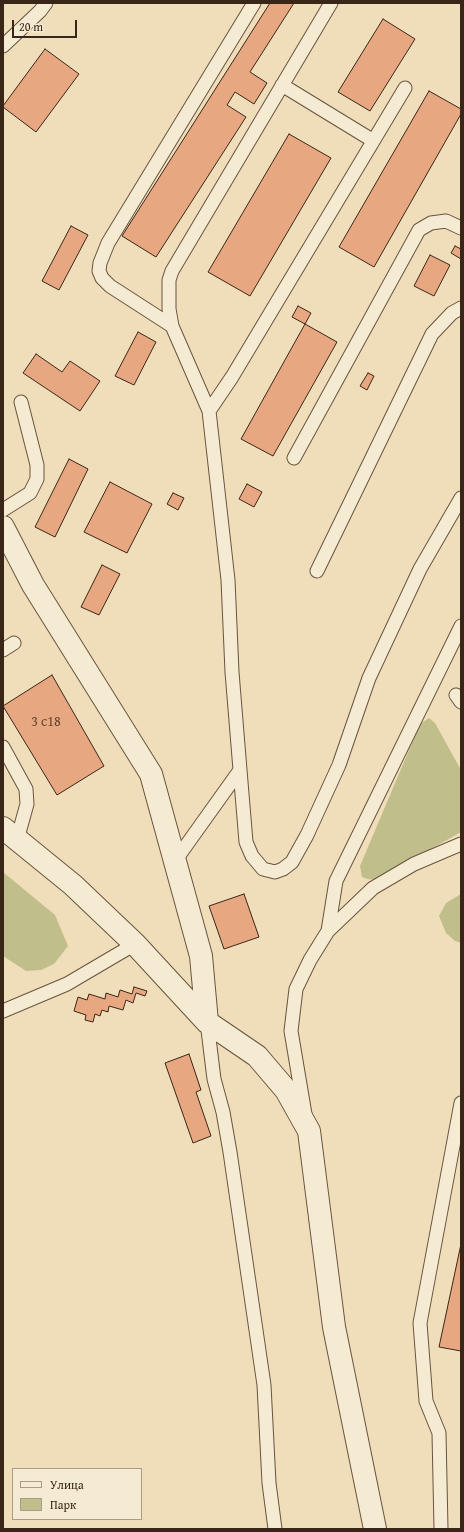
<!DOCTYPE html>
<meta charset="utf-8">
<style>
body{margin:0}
#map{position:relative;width:464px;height:1532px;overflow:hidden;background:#f0deba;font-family:"Gentium Book Plus",serif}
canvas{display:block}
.frame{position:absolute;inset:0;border:4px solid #3a2618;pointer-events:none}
.legend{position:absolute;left:12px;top:1468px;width:130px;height:52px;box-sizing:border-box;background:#f5ead2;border:1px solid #aa9c88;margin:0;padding:5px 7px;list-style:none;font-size:12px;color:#3a2618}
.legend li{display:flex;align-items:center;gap:8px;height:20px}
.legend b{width:20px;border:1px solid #aa9c88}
.scale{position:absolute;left:12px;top:20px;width:65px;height:18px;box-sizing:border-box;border:2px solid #3a2618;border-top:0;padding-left:5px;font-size:12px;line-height:14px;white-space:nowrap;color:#3a2618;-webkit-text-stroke:3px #f5ead2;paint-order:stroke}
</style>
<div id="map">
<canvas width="464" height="1532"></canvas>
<div class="frame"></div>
<ul class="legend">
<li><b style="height:5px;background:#f5ead2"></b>Улица</li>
<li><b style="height:11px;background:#c0bf8b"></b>Парк</li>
</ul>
<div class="scale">20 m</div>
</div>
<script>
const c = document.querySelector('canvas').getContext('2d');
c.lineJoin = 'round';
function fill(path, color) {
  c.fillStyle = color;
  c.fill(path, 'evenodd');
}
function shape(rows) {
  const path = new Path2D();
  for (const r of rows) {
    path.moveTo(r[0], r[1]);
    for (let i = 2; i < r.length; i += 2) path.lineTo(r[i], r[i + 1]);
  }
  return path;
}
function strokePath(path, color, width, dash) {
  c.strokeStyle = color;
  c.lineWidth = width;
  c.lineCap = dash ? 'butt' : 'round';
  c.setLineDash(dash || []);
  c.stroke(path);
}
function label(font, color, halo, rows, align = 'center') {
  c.font = font + ' "Gentium Book Plus",serif';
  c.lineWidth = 4;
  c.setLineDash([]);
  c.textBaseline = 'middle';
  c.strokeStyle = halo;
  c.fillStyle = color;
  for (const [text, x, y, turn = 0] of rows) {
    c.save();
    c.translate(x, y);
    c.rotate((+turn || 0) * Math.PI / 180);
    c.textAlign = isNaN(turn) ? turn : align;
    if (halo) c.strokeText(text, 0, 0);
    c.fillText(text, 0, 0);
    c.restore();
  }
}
const green = shape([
 [429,718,435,723,461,770,461,832,376,880,367,879,362,877,360,866,420,724],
 [3,872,55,915,68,946,54,964,41,970,26,971,3,956],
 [461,894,461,943,455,941,446,933,439,916,446,903]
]);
const building = shape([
 [270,3,294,3,250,72,267,83,254,104,235,92,227,105,246,117,156,257,122,236,270,3],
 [383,19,415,39,370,111,338,92,383,19],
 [45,49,79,74,36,132,3,107,3,106,45,49],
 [429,91,461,109,461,114,374,267,339,247,429,91],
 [289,134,331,158,250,296,208,272,289,134],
 [71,226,88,235,59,290,42,281,71,226],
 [455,246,461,249,461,259,451,253,455,246],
 [430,255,450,265,434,296,414,286,430,255],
 [298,306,311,313,305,324,292,317,298,306],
 [305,324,337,342,273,456,241,439,305,324],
 [138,332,156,342,134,385,115,376,138,332],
 [36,354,62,372,70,361,100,381,80,411,23,373,36,354],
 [368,373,374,376,367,390,360,386,368,373],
 [69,459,88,469,55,537,35,527,69,459],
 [110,482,152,504,127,553,84,532,110,482],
 [247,484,262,492,254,507,239,499,247,484],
 [173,493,184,498,178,510,167,504,173,493],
 [102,565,120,574,99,615,81,607,102,565],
 [52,675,104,766,57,795,3,706,52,675],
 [244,894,259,937,224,949,209,906,244,894],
 [134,987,147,991,145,996,136,993,133,1003,126,1000,123,1010,109,1006,108,1012,102,1010,100,1016,95,1014,93,1022,85,1020,86,1015,74,1011,78,997,87,1000,89,994,105,999,106,993,118,997,120,990,132,994,134,987],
 [189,1054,201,1090,196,1092,211,1136,193,1143,165,1063,189,1054],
 [461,1244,461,1351,439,1347,461,1244]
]);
const lane = shape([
 [3,46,40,11,46,3],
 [282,85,372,140],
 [172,326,110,286,102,278,99,271,100,263,108,243,254,3],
 [209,411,232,377,405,88],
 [294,458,419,230,431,223,446,221,461,228],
 [3,510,30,493,37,479,37,465,21,402],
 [317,571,432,334,452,313,461,308],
 [3,650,14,643],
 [456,695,461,702],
 [3,747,26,789,27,804,17,840],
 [240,770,246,842,252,856,263,869,275,872,283,869,292,862,307,835,339,765,369,678,420,569,461,498],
 [175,861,240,770,232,672,228,580,209,411,172,326,169,309,169,280,172,271,331,3],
 [328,931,336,881,461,626],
 [3,1011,67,984,135,944],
 [207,1022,214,1079,223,1112,230,1152,264,1385,269,1483,275,1529],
 [305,1114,291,1031,296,989,310,960,328,931,373,888,414,864,461,844],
 [441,1529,439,1433,426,1401,420,1323,461,1103]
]);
const street = shape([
 [3,527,33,585,151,774,201,956,207,1022],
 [3,828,73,885,135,944,207,1022,257,1056,286,1090,309,1131,334,1327,375,1529]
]);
const numberNames = [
 ["3 с18",46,722]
];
fill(green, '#c0bf8b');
fill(building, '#e7a881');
strokePath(building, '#3a2618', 1);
strokePath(lane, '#685440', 15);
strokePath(street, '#685440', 24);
strokePath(lane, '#f5ead2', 13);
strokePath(street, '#f5ead2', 22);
label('14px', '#654632', null, numberNames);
</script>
